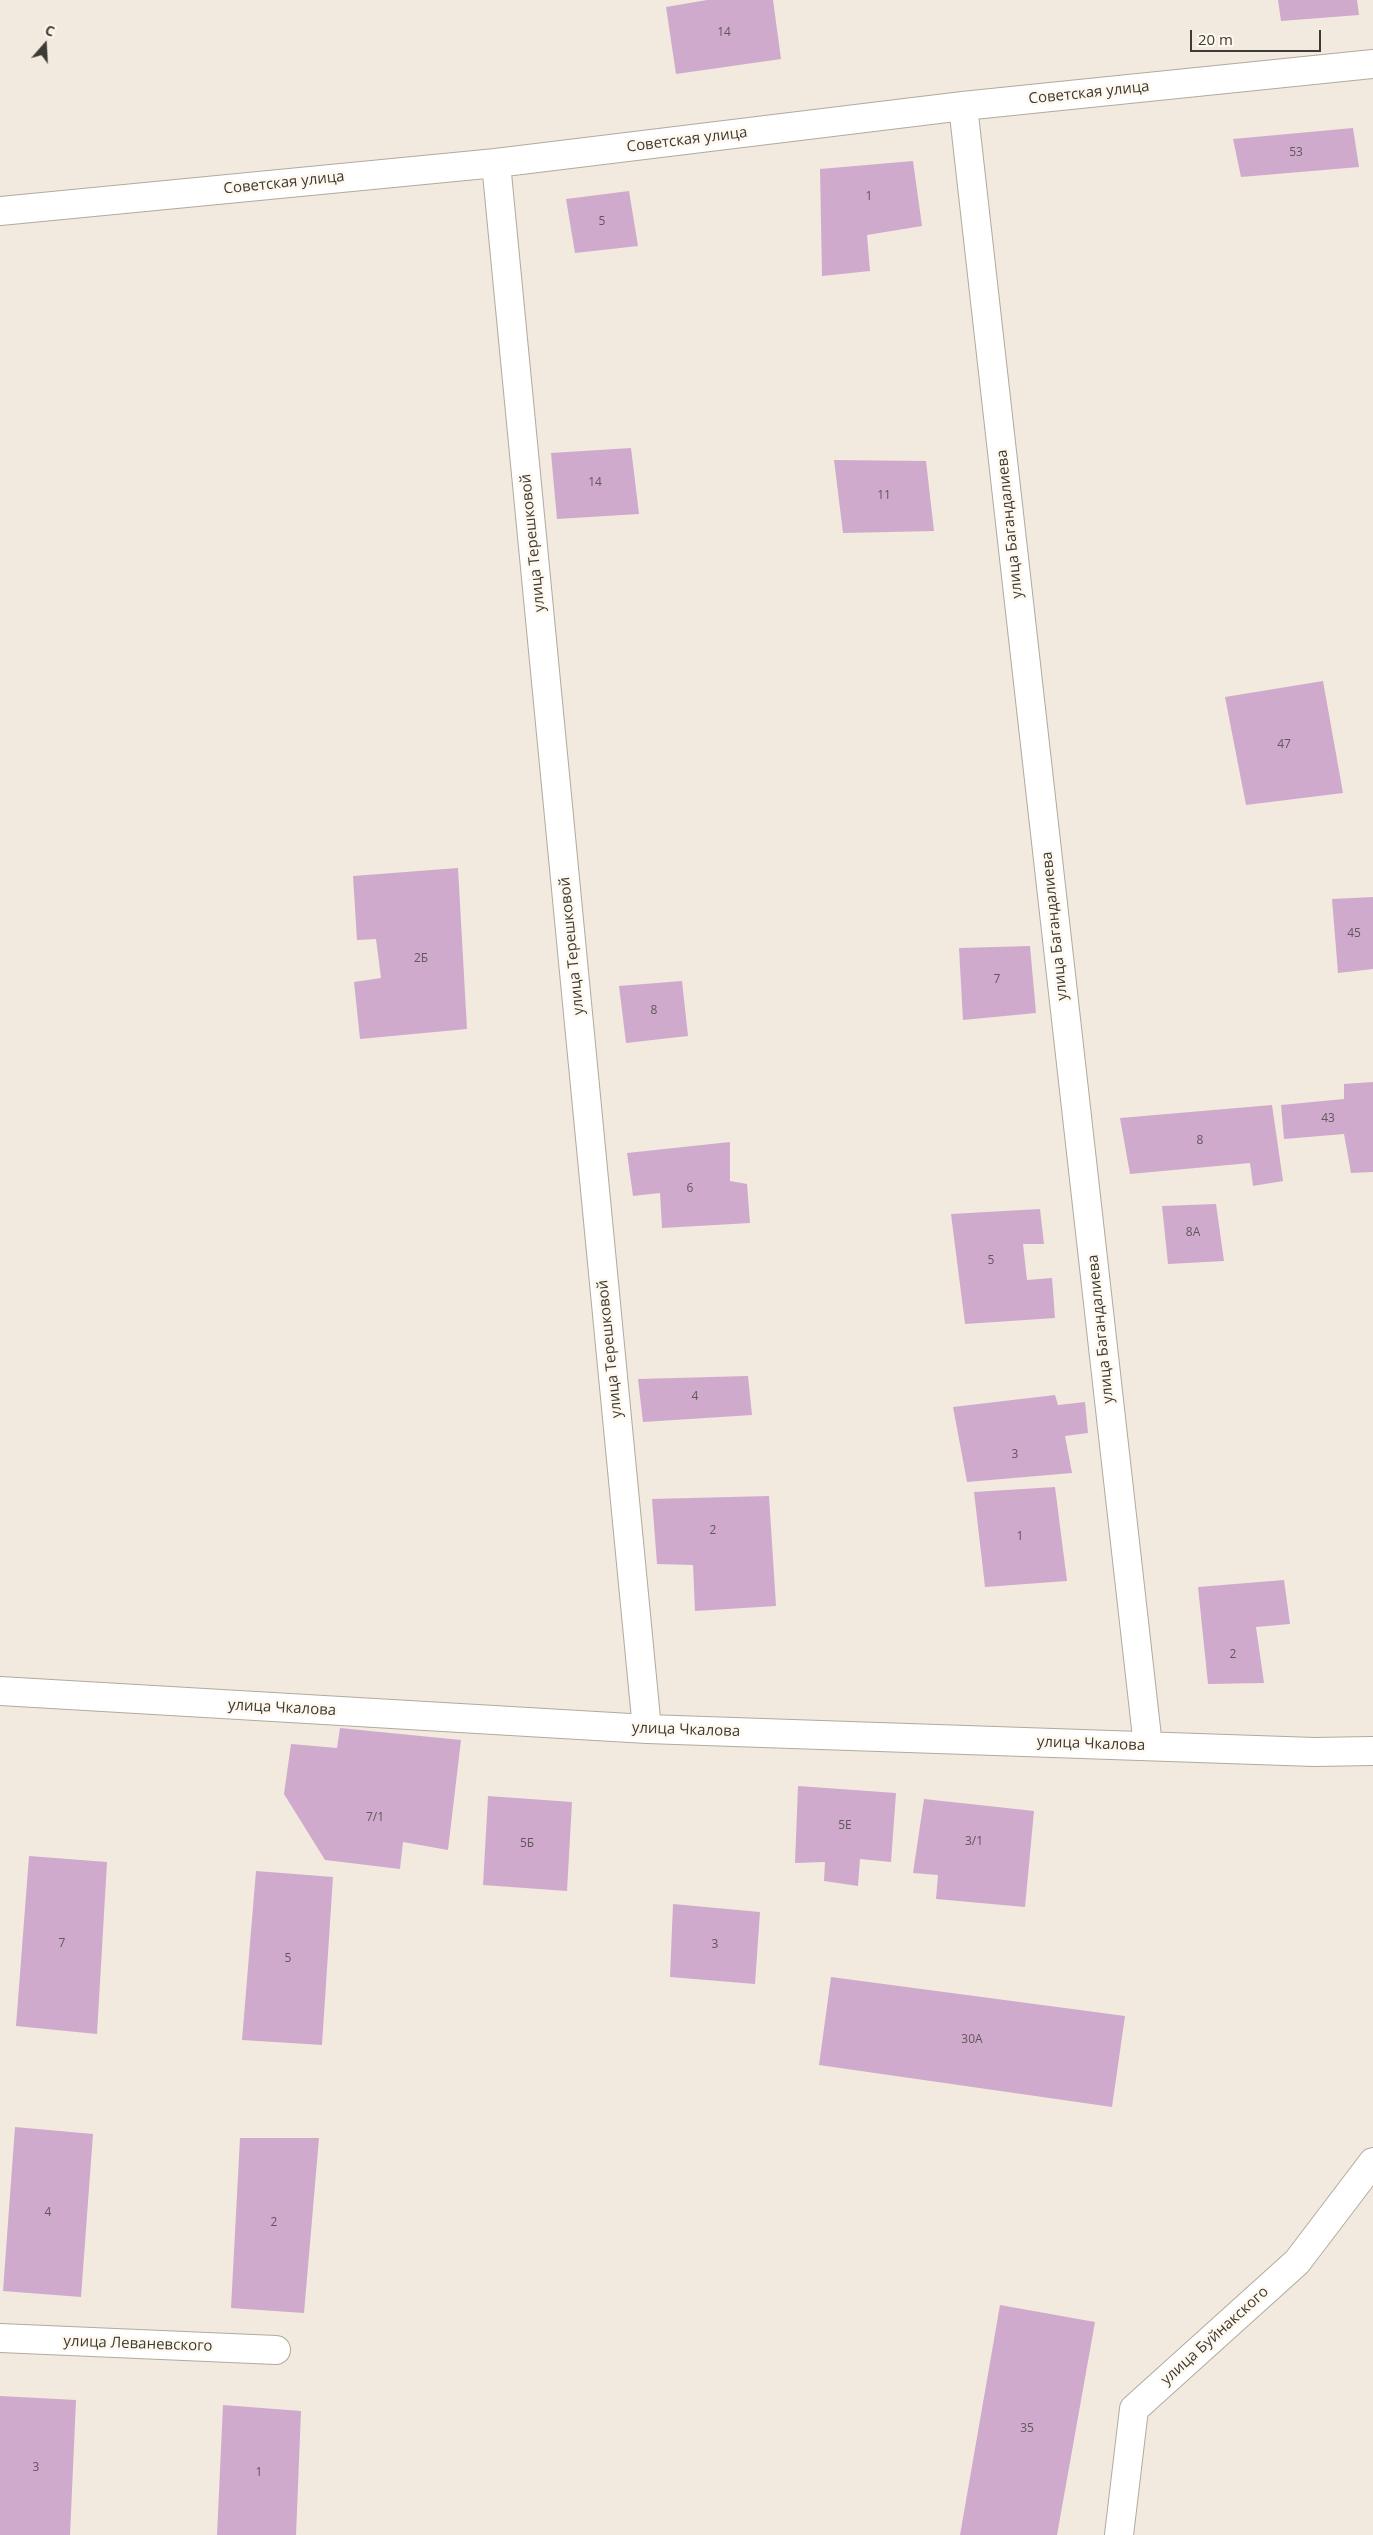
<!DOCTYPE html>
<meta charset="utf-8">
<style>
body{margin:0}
#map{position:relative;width:1373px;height:2535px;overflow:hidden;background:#f2eade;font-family:"Open Sans",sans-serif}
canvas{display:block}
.north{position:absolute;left:20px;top:20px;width:50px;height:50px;-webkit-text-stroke:4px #fef8ee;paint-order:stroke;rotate:19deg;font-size:14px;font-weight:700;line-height:20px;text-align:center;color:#3e3b36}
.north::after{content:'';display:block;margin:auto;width:18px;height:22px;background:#3e3b36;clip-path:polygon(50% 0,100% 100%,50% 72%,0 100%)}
.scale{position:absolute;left:1190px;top:30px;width:131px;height:22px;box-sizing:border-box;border:2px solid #3e3b36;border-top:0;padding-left:6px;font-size:15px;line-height:18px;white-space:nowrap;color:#3e3b36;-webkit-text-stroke:4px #fef8ee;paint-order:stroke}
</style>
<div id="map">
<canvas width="1373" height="2535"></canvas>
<div class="north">С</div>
<div class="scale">20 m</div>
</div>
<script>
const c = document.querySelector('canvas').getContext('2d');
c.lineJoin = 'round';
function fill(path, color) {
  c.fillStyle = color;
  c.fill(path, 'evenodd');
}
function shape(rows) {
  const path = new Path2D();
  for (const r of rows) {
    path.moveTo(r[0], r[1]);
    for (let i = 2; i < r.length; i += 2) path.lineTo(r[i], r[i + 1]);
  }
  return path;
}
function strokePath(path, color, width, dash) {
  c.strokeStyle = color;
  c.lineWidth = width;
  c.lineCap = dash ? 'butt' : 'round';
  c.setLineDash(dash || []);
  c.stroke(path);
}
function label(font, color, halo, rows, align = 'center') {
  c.font = font + ' "Open Sans",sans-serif';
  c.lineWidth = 5;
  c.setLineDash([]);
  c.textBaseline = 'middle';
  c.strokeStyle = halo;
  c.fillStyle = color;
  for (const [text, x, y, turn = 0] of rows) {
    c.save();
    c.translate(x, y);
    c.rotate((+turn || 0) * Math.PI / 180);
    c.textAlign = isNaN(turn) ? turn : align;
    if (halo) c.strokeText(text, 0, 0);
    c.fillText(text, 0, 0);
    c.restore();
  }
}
const building = shape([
 [707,0,773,0,781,59,676,74,666,7],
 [1278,0,1357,0,1359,15,1281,21],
 [1353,128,1359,167,1241,177,1233,139],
 [913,161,922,226,867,235,870,271,822,276,820,169],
 [629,191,638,246,575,253,566,199],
 [631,448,639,514,557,519,551,453],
 [834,460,926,461,934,531,843,533],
 [1323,681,1343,793,1246,805,1225,697],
 [458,868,467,1029,360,1039,354,982,381,978,376,939,357,940,353,876],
 [1373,897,1373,969,1338,973,1332,899],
 [1030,946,1036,1013,963,1020,959,948],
 [682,981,688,1036,626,1043,619,986],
 [1373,1082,1373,1172,1351,1173,1344,1134,1284,1139,1281,1105,1344,1099,1344,1084],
 [1272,1105,1283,1181,1253,1186,1250,1163,1130,1174,1120,1118],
 [730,1142,730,1181,747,1184,750,1223,662,1228,660,1193,633,1196,627,1153],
 [1216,1204,1224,1261,1168,1264,1162,1206],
 [1040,1209,1044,1244,1023,1244,1027,1280,1052,1278,1055,1318,965,1324,951,1214],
 [748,1376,752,1415,643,1422,638,1379],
 [1055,1395,1058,1405,1085,1402,1088,1433,1065,1436,1072,1473,967,1482,953,1407],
 [1055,1487,1067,1581,985,1587,974,1492],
 [769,1496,776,1606,695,1611,693,1565,657,1564,652,1499],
 [1284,1580,1290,1624,1256,1627,1264,1683,1208,1684,1198,1587],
 [340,1728,461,1740,448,1850,403,1842,400,1869,325,1860,284,1794,291,1744,337,1748],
 [798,1786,896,1793,891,1862,860,1859,858,1886,824,1881,825,1862,795,1863],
 [488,1796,572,1802,567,1891,483,1885],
 [924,1799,1034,1811,1025,1907,936,1899,938,1875,913,1873],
 [29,1856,107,1862,97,2034,16,2026],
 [256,1871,333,1877,322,2045,242,2040],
 [673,1904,760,1912,755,1984,670,1977],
 [831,1977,1125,2016,1112,2107,819,2065],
 [15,2127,93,2134,81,2297,3,2291],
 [240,2138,319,2138,304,2313,231,2308],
 [1000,2305,1095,2322,1057,2535,960,2535],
 [0,2396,76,2400,70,2535,0,2535],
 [223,2405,301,2411,296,2535,217,2535]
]);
const street = shape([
 [963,106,1148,1746],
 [496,163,647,1729],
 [0,211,496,163,963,106,1373,64],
 [0,1691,647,1729,1314,1752,1373,1751],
 [0,2338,276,2350],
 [1119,2535,1134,2409,1297,2262,1373,2162]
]);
const numberNames = [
 ["14",724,33],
 ["53",1296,153],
 ["1",869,197],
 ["5",602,222],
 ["14",595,483],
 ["11",884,496],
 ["47",1284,745],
 ["45",1354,934],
 ["2Б",421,959],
 ["7",997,980],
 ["8",654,1011],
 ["43",1328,1119],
 ["8",1200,1141],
 ["6",690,1189],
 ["8А",1193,1233],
 ["5",991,1261],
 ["4",695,1397],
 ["3",1015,1455],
 ["2",713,1531],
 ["1",1020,1537],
 ["2",1233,1655],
 ["7/1",375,1818],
 ["5Е",845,1826],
 ["3/1",974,1842],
 ["5Б",527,1844],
 ["7",62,1944],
 ["3",715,1945],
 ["5",288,1959],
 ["30А",972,2040],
 ["4",48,2213],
 ["2",274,2223],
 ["35",1027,2429],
 ["3",36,2468],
 ["1",259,2473]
];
const streetNames = [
 ["Советская улица",1089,93,-6],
 ["Советская улица",687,140,-7],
 ["Советская улица",284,183,-6],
 ["улица Багандалиева",1010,524,-96],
 ["улица Терешковой",533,543,-96],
 ["улица Багандалиева",1055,926,-96],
 ["улица Терешковой",572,946,-96],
 ["улица Багандалиева",1101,1329,-96],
 ["улица Терешковой",610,1349,-96],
 ["улица Чкалова",282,1708,3],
 ["улица Чкалова",686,1730,2],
 ["улица Чкалова",1091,1744,2],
 ["улица Буйнакского",1215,2336,-42],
 ["улица Леваневского",138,2344,2]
];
fill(building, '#cfaacd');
strokePath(street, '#b1aa9e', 30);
strokePath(street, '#fff', 28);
label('12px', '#62575c', null, numberNames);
label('15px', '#3e3b36', '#fef8ee', streetNames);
</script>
